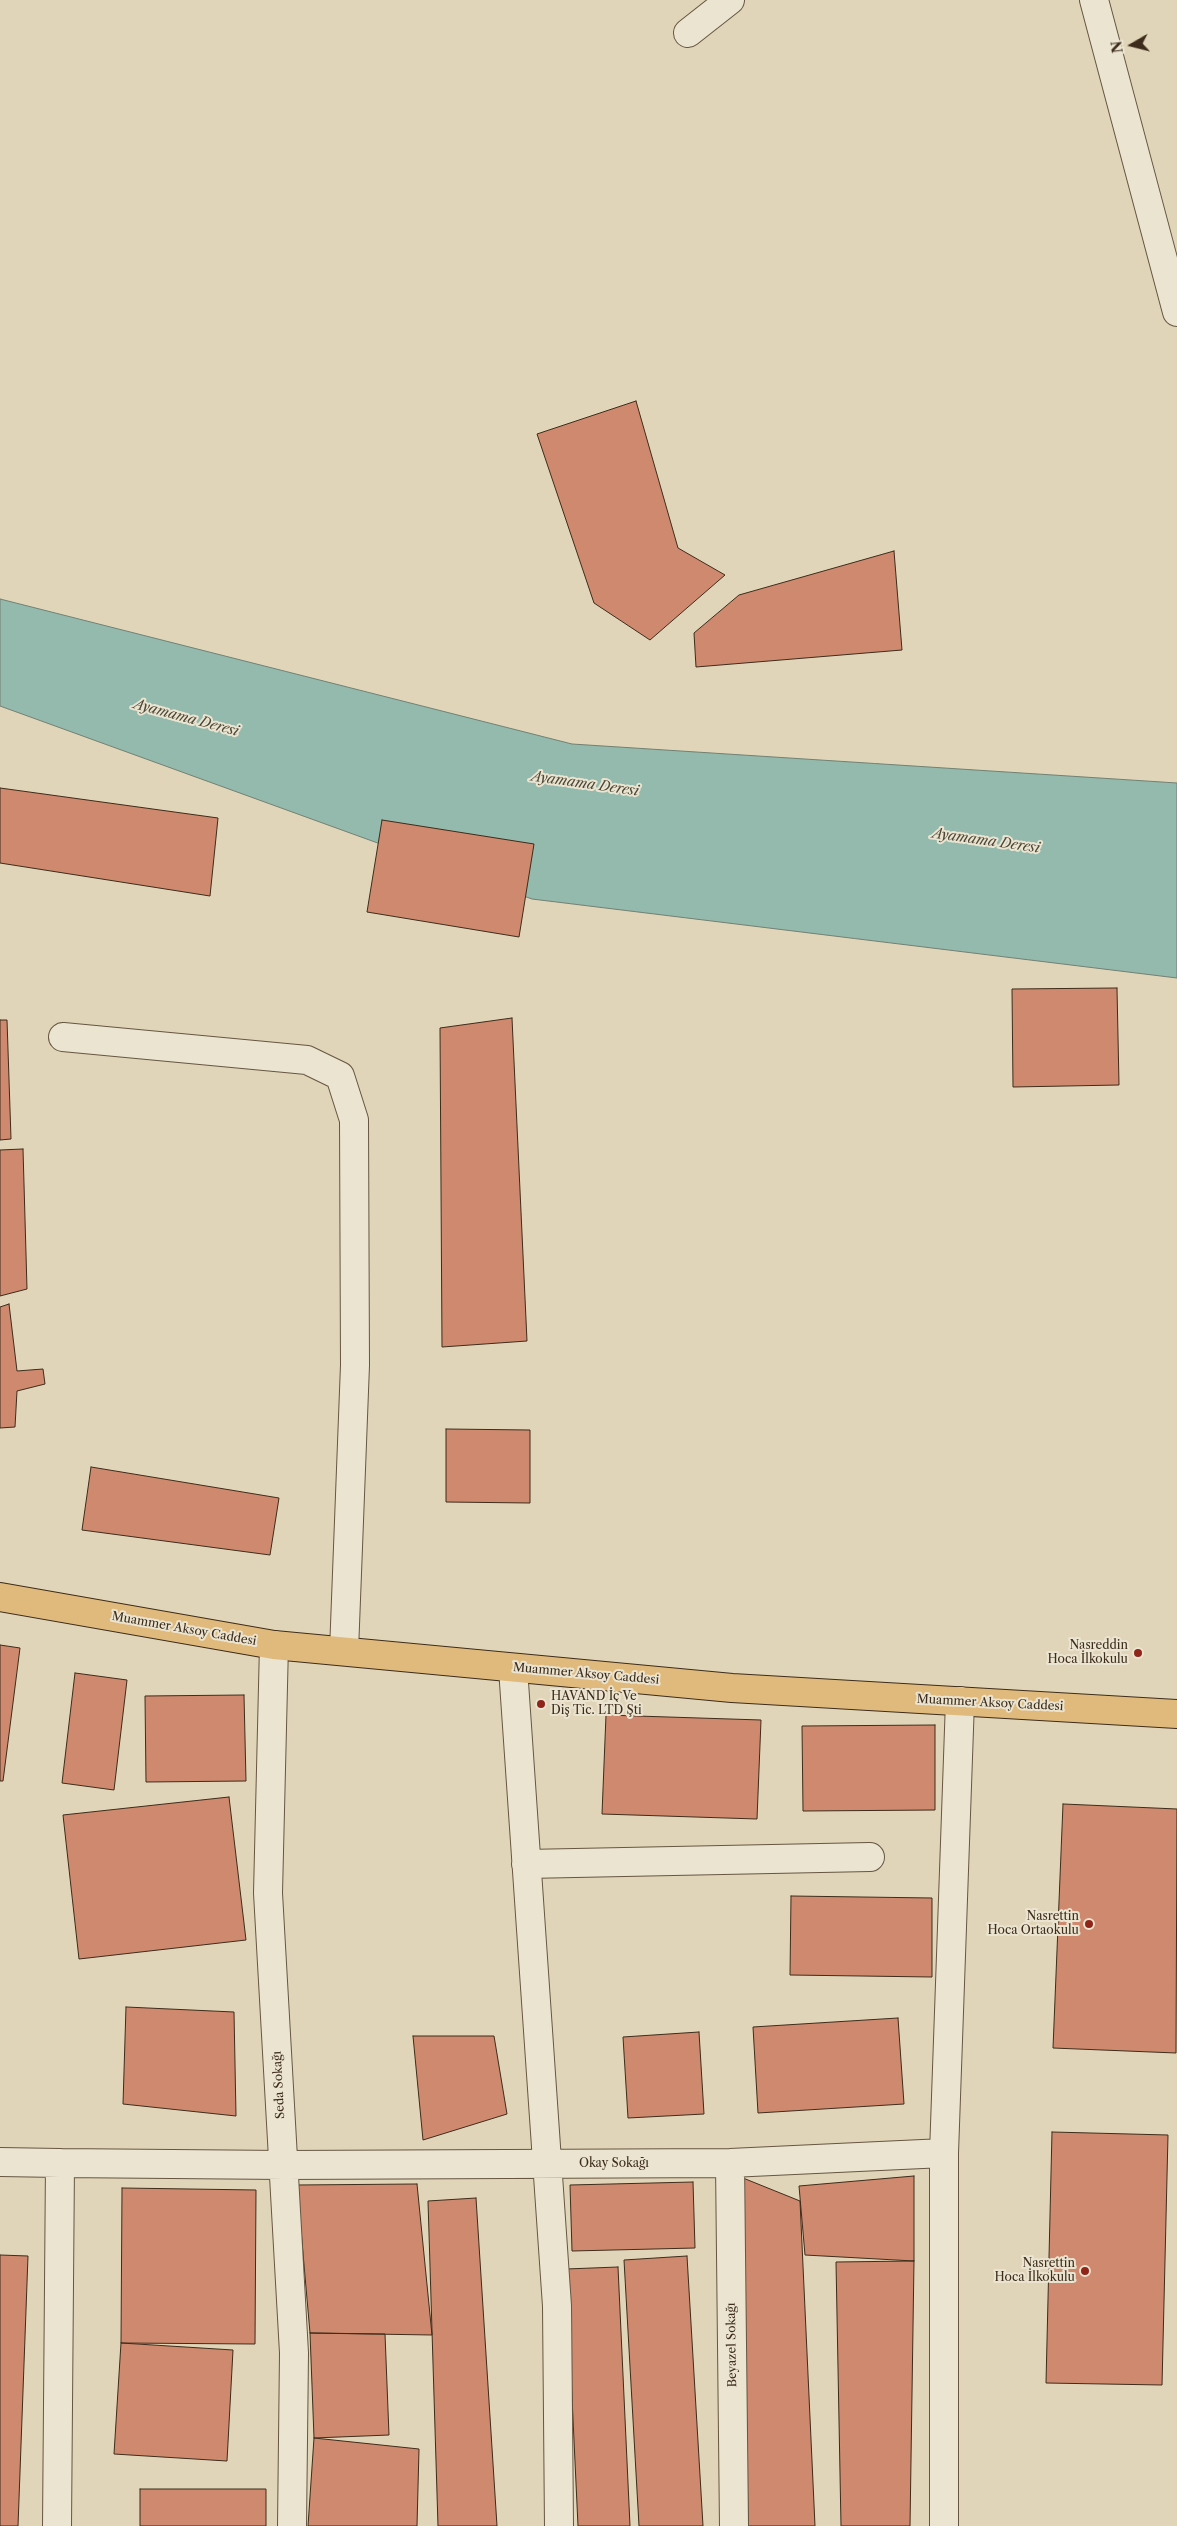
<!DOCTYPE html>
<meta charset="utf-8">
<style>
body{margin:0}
#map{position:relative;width:1177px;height:2526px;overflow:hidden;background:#e0d5b8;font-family:"Libre Caslon Text",serif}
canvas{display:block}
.north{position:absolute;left:1107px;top:20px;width:50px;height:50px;-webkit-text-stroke:4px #ebe4d1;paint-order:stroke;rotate:262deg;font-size:14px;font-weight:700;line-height:20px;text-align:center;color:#3d2c1b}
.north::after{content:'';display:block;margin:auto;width:18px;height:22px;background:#3d2c1b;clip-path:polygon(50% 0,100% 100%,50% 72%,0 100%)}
</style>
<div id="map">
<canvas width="1177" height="2526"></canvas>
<div class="north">N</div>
</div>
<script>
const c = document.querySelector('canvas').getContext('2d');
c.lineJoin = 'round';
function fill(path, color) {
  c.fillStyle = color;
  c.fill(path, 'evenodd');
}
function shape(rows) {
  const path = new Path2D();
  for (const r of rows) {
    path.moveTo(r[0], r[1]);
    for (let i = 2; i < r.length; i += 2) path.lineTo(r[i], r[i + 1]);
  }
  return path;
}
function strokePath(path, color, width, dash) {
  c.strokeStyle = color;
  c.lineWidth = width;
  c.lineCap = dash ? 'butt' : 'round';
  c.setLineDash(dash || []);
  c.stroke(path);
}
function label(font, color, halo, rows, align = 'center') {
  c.font = font + ' "Libre Caslon Text",serif';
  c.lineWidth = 4;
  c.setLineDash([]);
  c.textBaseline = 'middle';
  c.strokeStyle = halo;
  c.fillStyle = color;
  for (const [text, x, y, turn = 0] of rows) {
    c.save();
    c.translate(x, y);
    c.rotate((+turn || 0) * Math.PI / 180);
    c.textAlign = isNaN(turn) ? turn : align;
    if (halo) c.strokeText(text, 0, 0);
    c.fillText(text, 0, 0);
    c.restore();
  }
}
const water = shape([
 [0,599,572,744,1177,783,1177,978,532,899,0,706,0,599]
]);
const building = shape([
 [636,401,678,548,725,575,650,640,594,603,537,434,636,401],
 [894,551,902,650,696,667,694,633,739,595,894,551],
 [0,788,218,818,210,896,0,863,0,788],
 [382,820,534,844,519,937,367,912,382,820],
 [1117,988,1119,1085,1013,1087,1012,989,1117,988],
 [512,1018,527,1341,442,1347,440,1028,512,1018],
 [0,1020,7,1020,11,1139,0,1140,0,1020],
 [23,1149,27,1289,0,1296,0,1150,23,1149],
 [9,1304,17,1371,43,1369,45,1384,17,1391,15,1427,0,1428,0,1307,9,1304],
 [446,1429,530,1430,530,1503,446,1502,446,1429],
 [91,1467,279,1498,270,1555,82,1530,91,1467],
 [0,1645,20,1648,3,1781,0,1781,0,1645],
 [75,1673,127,1680,114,1790,62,1783,75,1673],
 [244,1695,246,1781,146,1782,145,1696,244,1695],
 [606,1715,761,1720,757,1819,602,1814,606,1715],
 [935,1725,935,1810,803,1811,802,1726,935,1725],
 [229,1797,246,1940,79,1959,63,1815,229,1797],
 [1063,1804,1177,1809,1176,2053,1053,2048,1063,1804],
 [791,1896,932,1898,932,1977,790,1975,791,1896],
 [126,2007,234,2012,236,2116,123,2104,126,2007],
 [898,2018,904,2104,758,2113,753,2027,898,2018],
 [699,2032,704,2114,628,2118,623,2037,699,2032],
 [413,2036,494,2036,507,2114,423,2140,413,2036],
 [1052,2132,1168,2135,1162,2385,1046,2383,1052,2132],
 [914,2176,914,2261,805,2255,799,2186,914,2176],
 [743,2178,800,2201,815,2526,748,2526,743,2178],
 [693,2182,695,2248,572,2251,570,2185,693,2182],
 [417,2184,432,2335,310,2333,297,2185,417,2184],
 [122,2188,256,2190,255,2344,121,2343,122,2188],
 [476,2198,497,2526,438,2526,428,2201,476,2198],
 [0,2255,28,2256,18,2526,0,2526,0,2255],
 [687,2256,703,2526,639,2526,624,2260,687,2256],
 [914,2261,910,2526,841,2526,836,2262,914,2261],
 [618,2267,630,2526,578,2526,566,2269,618,2267],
 [310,2333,385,2334,389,2435,314,2438,310,2333],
 [121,2343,233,2350,227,2461,114,2454,121,2343],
 [314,2438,419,2449,417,2526,308,2526,314,2438],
 [140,2489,266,2489,266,2526,140,2526,140,2489]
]);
const minor = shape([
 [1094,0,1177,312],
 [688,33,730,0],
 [63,1037,307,1060,340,1076,354,1120,355,1365,344,1651],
 [274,1645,268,1893,294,2353,292,2526],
 [513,1668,557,2306,559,2526],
 [526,1864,870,1857],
 [0,2162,60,2163],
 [730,2163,734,2526],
 [57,2526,60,2163,284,2165,730,2163,944,2153],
 [944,2526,944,2153,960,1701]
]);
const major = shape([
 [0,1597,274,1645,732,1688,1177,1714]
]);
const markers = [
 [1138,1653,5,"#8f2418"],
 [541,1704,5,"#8f2418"],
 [1089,1924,5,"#8f2418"],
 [1085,2271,5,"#8f2418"]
];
const streetNames = [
 ["Muammer Aksoy Caddesi",184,1629,10],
 ["Muammer Aksoy Caddesi",586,1674,5],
 ["Muammer Aksoy Caddesi",990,1703,3],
 ["Seda Sokağı",279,2085,-93],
 ["Okay Sokağı",614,2164],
 ["Beyazel Sokağı",732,2345,-91]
];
const poiNames = [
 ["Nasreddin",1128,1646],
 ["Hoca İlkokulu",1128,1660],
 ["HAVAND İç Ve",551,1697,"left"],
 ["Diş Tic. LTD Şti",551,1711,"left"],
 ["Nasrettin",1079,1917],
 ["Hoca Ortaokulu",1079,1931],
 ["Nasrettin",1075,2264],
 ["Hoca İlkokulu",1075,2278]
];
const waterNames = [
 ["Ayamama Deresi",186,718,15],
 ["Ayamama Deresi",585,784,8],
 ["Ayamama Deresi",986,841,8]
];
fill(water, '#94b9ad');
strokePath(water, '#718173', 1);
fill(building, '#ce896e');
strokePath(building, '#3d2c1b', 1);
strokePath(minor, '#665642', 30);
strokePath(major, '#3d2c1b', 30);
strokePath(minor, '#ebe4d1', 28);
strokePath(major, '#e0ba7c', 28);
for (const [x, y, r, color] of markers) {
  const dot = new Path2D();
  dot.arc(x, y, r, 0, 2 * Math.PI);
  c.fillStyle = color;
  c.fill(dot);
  strokePath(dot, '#ebe4d1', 2);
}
label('12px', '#3d2c1b', '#ebe4d1', streetNames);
label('12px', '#3d2c1b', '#ebe4d1', poiNames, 'right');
label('italic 14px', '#4e4838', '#ebe4d1', waterNames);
</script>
